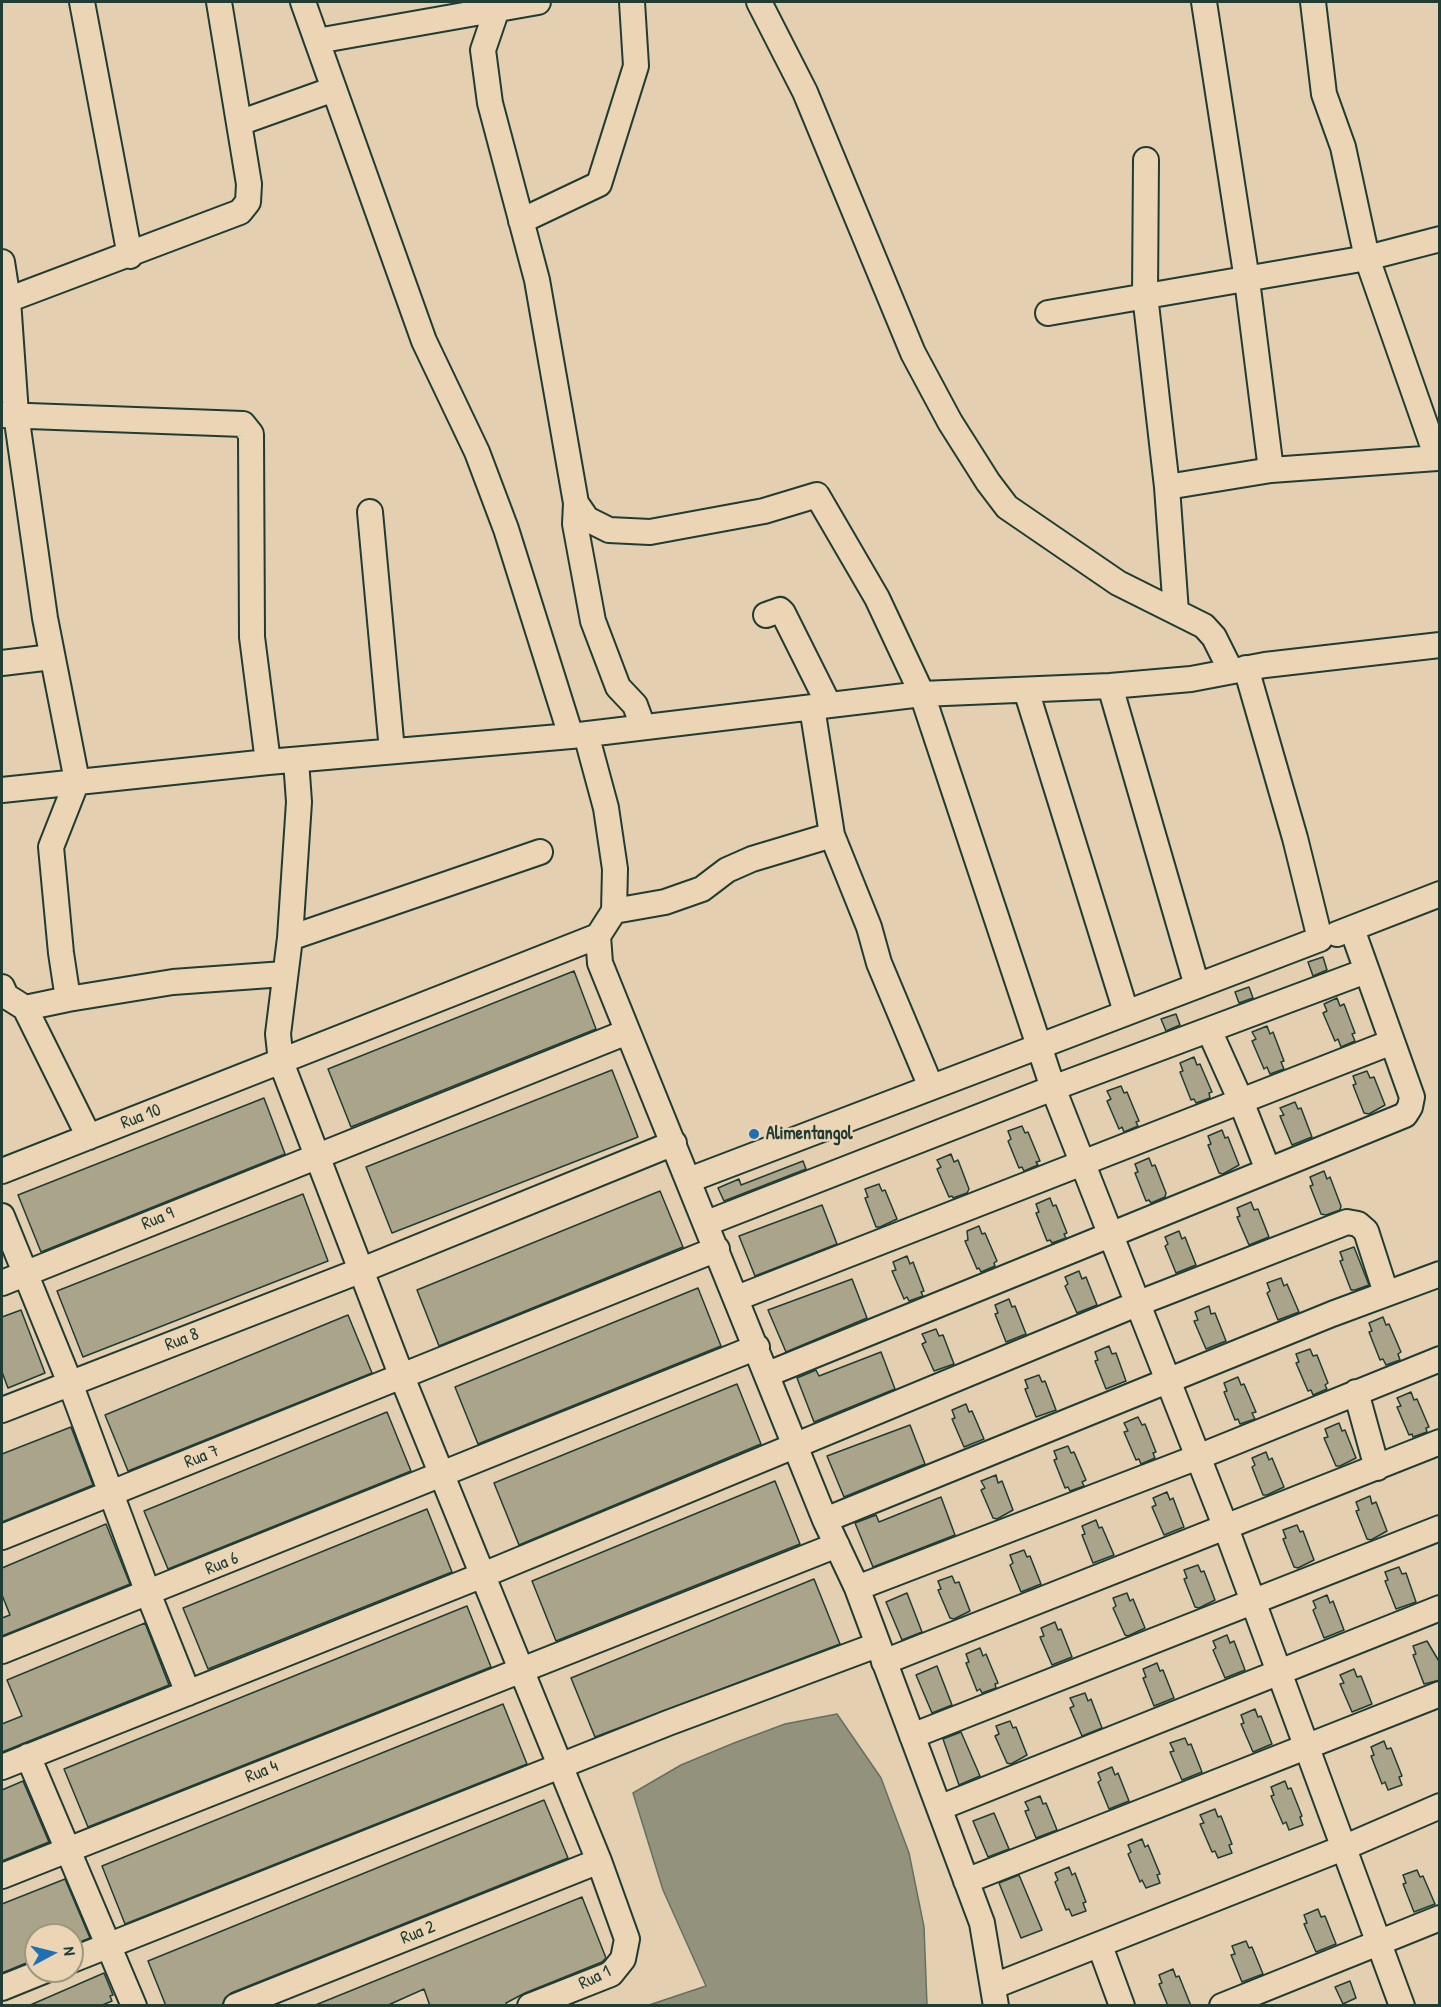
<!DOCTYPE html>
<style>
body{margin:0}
#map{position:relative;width:1441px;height:2007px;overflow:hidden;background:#e4cfb0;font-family:"Patrick Hand",sans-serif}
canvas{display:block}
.frame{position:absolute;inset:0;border:3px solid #1f3d34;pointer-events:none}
.north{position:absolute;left:24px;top:1923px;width:60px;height:60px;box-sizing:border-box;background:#ecd5b5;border:2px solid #9a9881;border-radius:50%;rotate:83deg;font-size:16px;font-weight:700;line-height:24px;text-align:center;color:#1f3d34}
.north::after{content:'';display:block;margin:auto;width:21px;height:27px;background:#1f6fb2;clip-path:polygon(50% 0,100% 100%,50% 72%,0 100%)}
</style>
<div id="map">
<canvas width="1441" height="2007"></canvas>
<div class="frame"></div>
<div class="north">N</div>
</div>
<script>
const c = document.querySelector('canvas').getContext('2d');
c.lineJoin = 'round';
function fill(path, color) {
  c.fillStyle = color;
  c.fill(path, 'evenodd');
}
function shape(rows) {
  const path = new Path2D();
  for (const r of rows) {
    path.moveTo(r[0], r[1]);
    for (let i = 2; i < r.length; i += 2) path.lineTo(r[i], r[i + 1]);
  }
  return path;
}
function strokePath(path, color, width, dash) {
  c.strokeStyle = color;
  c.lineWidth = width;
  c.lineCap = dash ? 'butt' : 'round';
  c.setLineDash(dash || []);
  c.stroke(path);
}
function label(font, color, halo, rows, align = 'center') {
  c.font = font + ' "Patrick Hand",sans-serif';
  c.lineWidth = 5;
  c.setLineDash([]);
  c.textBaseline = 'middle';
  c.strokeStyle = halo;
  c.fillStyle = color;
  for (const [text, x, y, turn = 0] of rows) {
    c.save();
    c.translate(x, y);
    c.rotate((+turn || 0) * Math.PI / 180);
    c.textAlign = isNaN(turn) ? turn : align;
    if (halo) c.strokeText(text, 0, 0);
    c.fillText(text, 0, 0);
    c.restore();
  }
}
const water = shape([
 [837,1714,881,1778,909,1853,924,1927,927,2005,649,2005,706,1986,663,1890,633,1793,681,1765,734,1743,785,1724,837,1714]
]);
const building = shape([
 [1323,957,1327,970,1313,976,1308,962,1323,957],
 [574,971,596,1029,351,1127,328,1069,574,971],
 [1249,987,1253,998,1239,1003,1235,992,1249,987],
 [1337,998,1340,1006,1344,1004,1355,1033,1352,1034,1355,1041,1341,1047,1338,1039,1335,1041,1323,1013,1327,1011,1324,1004,1337,998],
 [1176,1014,1180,1025,1166,1031,1161,1019,1176,1014],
 [1267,1026,1270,1034,1273,1032,1284,1061,1281,1062,1284,1069,1270,1074,1267,1067,1264,1069,1252,1041,1256,1039,1252,1032,1267,1026],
 [1194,1057,1197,1065,1200,1064,1212,1092,1209,1093,1210,1098,1196,1103,1194,1099,1191,1100,1180,1072,1183,1071,1180,1063,1194,1057],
 [612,1070,638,1137,392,1233,366,1167,612,1070],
 [1367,1071,1370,1078,1374,1077,1385,1105,1369,1114,1364,1113,1353,1085,1356,1084,1353,1076,1367,1071],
 [1121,1086,1124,1093,1127,1092,1139,1121,1136,1122,1138,1126,1124,1132,1122,1127,1119,1129,1107,1101,1111,1099,1107,1091,1121,1086],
 [264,1098,285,1154,41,1252,18,1195,264,1098],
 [1295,1102,1298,1109,1301,1108,1312,1137,1292,1145,1280,1116,1284,1115,1280,1108,1295,1102],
 [1022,1126,1025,1133,1028,1132,1040,1161,1036,1162,1038,1165,1024,1171,1022,1167,1019,1168,1008,1141,1011,1139,1008,1131,1022,1126],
 [1222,1130,1225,1138,1228,1137,1239,1165,1223,1174,1219,1173,1208,1145,1211,1144,1208,1136,1222,1130],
 [951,1154,954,1162,958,1160,969,1189,967,1193,953,1198,952,1196,949,1197,937,1169,941,1167,937,1160,951,1154],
 [1149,1158,1152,1166,1155,1165,1166,1193,1165,1197,1151,1203,1149,1200,1146,1201,1135,1173,1138,1172,1135,1164,1149,1158],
 [803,1161,806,1169,724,1201,718,1188,739,1179,741,1185,803,1161],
 [1324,1171,1327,1179,1330,1177,1341,1206,1340,1210,1326,1215,1321,1214,1310,1186,1313,1185,1310,1177,1324,1171],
 [879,1184,882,1191,885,1190,897,1219,880,1227,876,1227,865,1198,868,1197,865,1189,879,1184],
 [660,1191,683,1247,439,1346,417,1290,660,1191],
 [303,1194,328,1261,83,1357,57,1291,303,1194],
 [1050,1198,1053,1206,1056,1205,1067,1233,1064,1234,1066,1238,1052,1243,1050,1240,1047,1241,1036,1213,1039,1212,1036,1204,1050,1198],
 [1251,1202,1254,1210,1258,1209,1269,1237,1249,1245,1237,1217,1240,1216,1237,1208,1251,1202],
 [822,1205,837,1244,755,1276,739,1236,822,1205],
 [979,1226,982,1234,985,1233,997,1261,994,1263,995,1266,981,1272,979,1268,977,1269,965,1241,968,1240,967,1231,979,1226],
 [1179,1231,1182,1239,1185,1237,1196,1265,1176,1273,1165,1246,1168,1244,1165,1237,1179,1231],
 [1354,1247,1369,1285,1355,1290,1351,1290,1340,1261,1343,1260,1340,1252,1354,1247],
 [907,1256,910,1264,913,1262,924,1291,921,1292,923,1296,909,1301,907,1297,904,1299,892,1271,896,1270,893,1262,907,1256],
 [1079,1271,1082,1279,1086,1277,1097,1305,1077,1313,1065,1286,1068,1284,1065,1277,1079,1271],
 [1281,1278,1284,1286,1287,1284,1299,1312,1278,1320,1267,1293,1270,1291,1267,1283,1281,1278],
 [852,1279,867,1318,786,1352,768,1310,852,1279],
 [698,1288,721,1346,478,1444,455,1387,698,1288],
 [1009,1299,1012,1307,1015,1306,1026,1334,1006,1342,995,1314,998,1313,995,1305,1009,1299],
 [1209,1306,1211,1314,1215,1313,1226,1341,1206,1349,1194,1321,1198,1320,1195,1312,1209,1306],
 [21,1310,45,1373,8,1388,2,1372,2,1317,21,1310],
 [348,1315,372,1373,128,1471,105,1415,348,1315],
 [1383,1317,1386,1325,1389,1324,1401,1352,1398,1354,1400,1360,1386,1365,1383,1359,1380,1360,1369,1332,1372,1331,1369,1323,1383,1317],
 [936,1329,939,1336,943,1335,954,1364,934,1371,922,1344,926,1342,922,1334,936,1329],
 [1109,1346,1112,1354,1116,1353,1126,1381,1106,1389,1095,1361,1098,1360,1095,1352,1109,1346],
 [1310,1349,1313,1356,1317,1355,1328,1383,1325,1385,1327,1389,1313,1395,1311,1390,1308,1391,1296,1363,1299,1362,1296,1354,1310,1349],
 [881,1352,895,1389,814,1422,797,1378,816,1370,819,1376,881,1352],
 [1039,1375,1042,1382,1045,1381,1056,1410,1036,1417,1025,1389,1028,1388,1025,1380,1039,1375],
 [1238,1377,1241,1385,1244,1384,1256,1412,1252,1413,1255,1419,1240,1424,1238,1419,1235,1420,1224,1392,1227,1391,1224,1383,1238,1377],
 [737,1384,761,1444,519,1545,494,1483,737,1384],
 [1411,1392,1414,1400,1417,1399,1429,1427,1426,1428,1427,1432,1413,1437,1412,1434,1409,1435,1397,1407,1401,1406,1397,1398,1411,1392],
 [966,1404,969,1412,972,1411,984,1439,964,1447,952,1419,955,1418,952,1410,966,1404],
 [387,1412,411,1471,168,1569,144,1511,387,1412],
 [1138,1417,1142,1425,1145,1424,1156,1452,1153,1453,1155,1458,1141,1464,1139,1459,1136,1460,1124,1432,1128,1431,1124,1423,1138,1417],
 [1339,1423,1342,1431,1345,1430,1356,1458,1340,1466,1336,1466,1324,1438,1328,1437,1325,1429,1339,1423],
 [910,1425,925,1464,844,1497,827,1456,910,1425],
 [71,1427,93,1485,2,1522,2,1454,71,1427],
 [1068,1446,1071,1453,1074,1452,1086,1480,1082,1482,1084,1486,1070,1491,1068,1487,1065,1488,1054,1460,1057,1459,1054,1451,1068,1446],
 [1266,1452,1269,1460,1272,1458,1284,1487,1267,1495,1263,1495,1252,1467,1255,1465,1252,1458,1266,1452],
 [996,1475,998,1483,1002,1481,1013,1510,997,1519,993,1518,981,1490,985,1488,981,1481,996,1475],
 [775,1481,800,1544,556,1641,532,1581,775,1481],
 [1167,1492,1170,1500,1173,1498,1184,1527,1164,1535,1152,1507,1156,1505,1153,1498,1167,1492],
 [1370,1496,1372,1504,1376,1502,1387,1531,1371,1540,1367,1539,1356,1511,1359,1510,1356,1502,1370,1496],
 [941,1497,955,1535,873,1567,855,1523,876,1515,879,1522,941,1497],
 [427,1509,452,1572,208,1669,183,1608,427,1509],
 [1096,1520,1099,1528,1102,1527,1114,1555,1093,1563,1082,1535,1085,1534,1082,1526,1096,1520],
 [106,1524,130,1584,2,1636,2,1618,10,1615,2,1595,2,1568,106,1524],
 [1297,1525,1300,1532,1303,1531,1314,1560,1298,1568,1294,1567,1283,1539,1286,1538,1283,1530,1297,1525],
 [1024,1550,1027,1557,1030,1556,1041,1584,1021,1592,1010,1565,1013,1563,1010,1555,1024,1550],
 [1198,1565,1201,1572,1204,1571,1215,1600,1199,1608,1195,1607,1184,1579,1187,1578,1184,1570,1198,1565],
 [1399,1567,1402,1574,1406,1573,1416,1602,1396,1609,1385,1581,1388,1580,1385,1572,1399,1567],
 [952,1576,955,1583,959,1582,970,1611,954,1619,950,1618,938,1590,941,1589,938,1581,952,1576],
 [814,1579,840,1644,595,1737,571,1678,814,1579],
 [907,1593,922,1632,902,1640,886,1602,907,1593],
 [1127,1593,1130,1601,1133,1599,1145,1628,1128,1636,1125,1635,1113,1608,1116,1606,1113,1598,1127,1593],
 [1327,1595,1330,1603,1333,1601,1344,1630,1324,1638,1313,1610,1316,1608,1313,1601,1327,1595],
 [467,1606,491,1667,88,1827,64,1769,467,1606],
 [1055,1622,1058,1630,1061,1629,1072,1657,1052,1665,1040,1637,1044,1636,1041,1628,1055,1622],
 [145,1623,169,1685,2,1752,2,1724,22,1716,7,1680,145,1623],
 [1227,1635,1230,1643,1234,1641,1245,1670,1225,1678,1213,1650,1216,1648,1213,1641,1227,1635],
 [1427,1641,1440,1663,1440,1680,1424,1684,1413,1655,1416,1654,1413,1646,1427,1641],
 [980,1648,983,1656,986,1654,998,1683,995,1684,996,1688,982,1693,980,1689,977,1691,966,1663,969,1662,966,1654,980,1648],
 [1157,1663,1160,1671,1163,1670,1174,1698,1154,1706,1143,1678,1146,1677,1143,1669,1157,1663],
 [937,1666,952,1705,932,1713,916,1675,937,1666],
 [1354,1669,1357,1677,1361,1676,1372,1704,1352,1712,1340,1684,1344,1683,1340,1675,1354,1669],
 [1085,1693,1088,1701,1091,1699,1102,1728,1082,1736,1070,1708,1074,1706,1070,1698,1085,1693],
 [503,1704,527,1764,125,1924,102,1866,503,1704],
 [1255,1709,1258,1717,1261,1716,1272,1744,1253,1752,1241,1724,1244,1723,1241,1715,1255,1709],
 [1010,1721,1013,1728,1016,1727,1027,1755,1011,1764,1007,1763,995,1736,999,1734,996,1726,1010,1721],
 [961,1732,980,1776,959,1785,943,1739,961,1732],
 [1185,1738,1188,1745,1191,1744,1202,1772,1182,1780,1170,1752,1174,1751,1170,1743,1185,1738],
 [1384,1741,1387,1749,1391,1748,1402,1776,1399,1777,1402,1785,1388,1790,1385,1782,1382,1784,1371,1756,1374,1755,1371,1747,1384,1741],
 [1112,1767,1115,1775,1118,1773,1129,1801,1109,1809,1098,1782,1101,1780,1098,1773,1112,1767],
 [23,1781,49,1842,2,1861,2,1790,23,1781],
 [1285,1781,1288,1789,1291,1788,1302,1816,1300,1817,1303,1825,1289,1830,1286,1822,1283,1824,1271,1796,1274,1795,1271,1787,1285,1781],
 [1040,1796,1043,1804,1046,1803,1057,1830,1036,1838,1025,1811,1029,1810,1025,1802,1040,1796],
 [544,1800,568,1858,231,1993,225,1998,222,2006,166,2006,148,1961,544,1800],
 [1215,1809,1218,1817,1221,1816,1232,1844,1229,1845,1232,1853,1218,1858,1215,1851,1212,1852,1200,1824,1204,1823,1200,1815,1215,1809],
 [994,1813,1009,1849,988,1857,973,1821,994,1813],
 [1142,1839,1145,1847,1148,1845,1160,1874,1157,1875,1160,1883,1146,1888,1142,1880,1140,1882,1128,1854,1131,1852,1128,1845,1142,1839],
 [1069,1867,1072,1875,1075,1873,1086,1902,1083,1903,1086,1911,1072,1916,1069,1909,1066,1910,1055,1882,1058,1880,1055,1873,1069,1867],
 [1417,1870,1420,1877,1423,1876,1435,1904,1414,1912,1403,1884,1406,1883,1403,1875,1417,1870],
 [1019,1875,1042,1930,1021,1938,999,1883,1019,1875],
 [65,1879,90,1938,72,1945,72,1935,36,1935,36,1959,2,1973,2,1904,65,1879],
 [582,1897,606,1958,602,1962,525,1993,506,2003,507,2006,430,2006,424,1989,386,2006,313,2006,582,1897],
 [1318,1909,1321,1917,1325,1916,1336,1944,1316,1952,1304,1924,1307,1923,1304,1915,1318,1909],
 [1246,1941,1249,1948,1252,1947,1263,1974,1242,1982,1231,1955,1235,1954,1232,1946,1246,1941],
 [1173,1969,1176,1977,1179,1976,1191,2006,1168,2006,1159,1984,1162,1983,1159,1975,1173,1969],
 [104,1973,113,1995,110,1996,112,2001,100,2006,28,2006,104,1973],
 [1350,1981,1356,1998,1343,2004,1335,1987,1350,1981]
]);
const minor = shape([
 [82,2,130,256],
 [303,2,424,341,477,452,506,529,571,736],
 [759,2,805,92,913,353,950,422,988,482,1007,507,1118,583,1204,626,1214,637,1231,671],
 [1204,2,1247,280,1271,470],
 [497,9,483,50,490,103,537,280,576,503,587,519,609,530,650,532,764,511,817,495,877,598,922,694,1053,1088,1226,1528,1402,2006],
 [317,41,538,2],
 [239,123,334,89],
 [1146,160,1145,295,1167,487,1176,612],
 [521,221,599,184,636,66,632,2],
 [2,262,8,300,16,414,45,618,77,781,51,847,61,953,68,999,25,1008],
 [2,302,240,212,248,202,249,184,219,2],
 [1048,313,1367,258,1440,239],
 [2,415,243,424,251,434,252,637,268,762],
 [1167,487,1271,470,1437,458,1367,258,1343,147,1324,94,1313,2],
 [576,503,575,524,593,621,618,687,635,705,643,727],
 [370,512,392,751],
 [766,615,780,610,783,613,829,705],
 [2,663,52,657],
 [1110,686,1197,986],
 [1026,690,1126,1012],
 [812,707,832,835,869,927,879,963,931,1087],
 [586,734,606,808,615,869,614,911,598,936,600,963,825,1520,857,1588,982,1923,996,2006],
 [296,760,299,802,290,938,278,1034,281,1062,402,1377,599,1861,627,1939,623,1959,611,1974,530,2006],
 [2,790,268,762,571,736,922,694,1110,686,1191,679,1265,665,1440,645],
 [614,911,665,902,702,889,727,870,752,859,832,835],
 [1337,934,1440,894],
 [290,938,540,852],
 [2,987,6,996,25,1008,89,1137],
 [68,999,173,982,284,974],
 [1209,1030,1240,1099,1268,1170],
 [2,1171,598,936],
 [689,1180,1320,939,1295,838,1246,668],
 [2,1216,70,1383,148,1593,188,1693],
 [707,1223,1053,1088,1366,971],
 [2,1283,627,1032],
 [737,1298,1392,1042],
 [768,1374,1405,1115,1410,1107,1412,1097,1352,929],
 [1356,1392,1377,1468],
 [2,1410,362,1270,674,1143],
 [825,1520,1332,1314,1440,1274],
 [2,1537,717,1249],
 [857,1588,1198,1457,1440,1359],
 [2,1651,757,1347],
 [884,1662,1440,1442],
 [912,1736,1440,1528],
 [28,1756,134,2006],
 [2,1767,483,1575,1139,1303,1347,1222,1358,1224,1366,1231,1386,1293],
 [939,1808,1440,1608],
 [2,1876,837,1545],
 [966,1881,1440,1694],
 [1100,1946,1122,2006],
 [72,1960,668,1723,877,1645],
 [994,1986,1343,1848,1440,1806],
 [2,1988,44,1971],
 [236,2006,599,1861],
 [1222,2006,1440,1918]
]);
const markers = [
 [754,1134,6,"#1f6fb2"]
];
const streetNames = [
 ["Rua 10",141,1117,-21],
 ["Rua 9",158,1219,-22],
 ["Rua 8",182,1340,-21],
 ["Rua 7",202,1457,-22],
 ["Rua 6",222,1564,-22],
 ["Rua 4",262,1772,-22],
 ["Rua 2",418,1933,-22],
 ["Rua 1",595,1978,-26]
];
const poiNames = [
 ["Alimentangol",766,1134]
];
fill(water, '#93927d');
strokePath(water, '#657060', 1.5);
fill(building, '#aaa48b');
strokePath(building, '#1f3d34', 1.5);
strokePath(minor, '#1f3d34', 28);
strokePath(minor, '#ecd5b5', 24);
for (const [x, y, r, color] of markers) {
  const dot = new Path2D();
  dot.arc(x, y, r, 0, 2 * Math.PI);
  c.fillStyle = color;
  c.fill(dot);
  strokePath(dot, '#ecd5b5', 2);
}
label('18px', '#1f3d34', '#ecd5b5', streetNames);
label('bold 18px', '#1f3d34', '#ecd5b5', poiNames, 'left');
</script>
